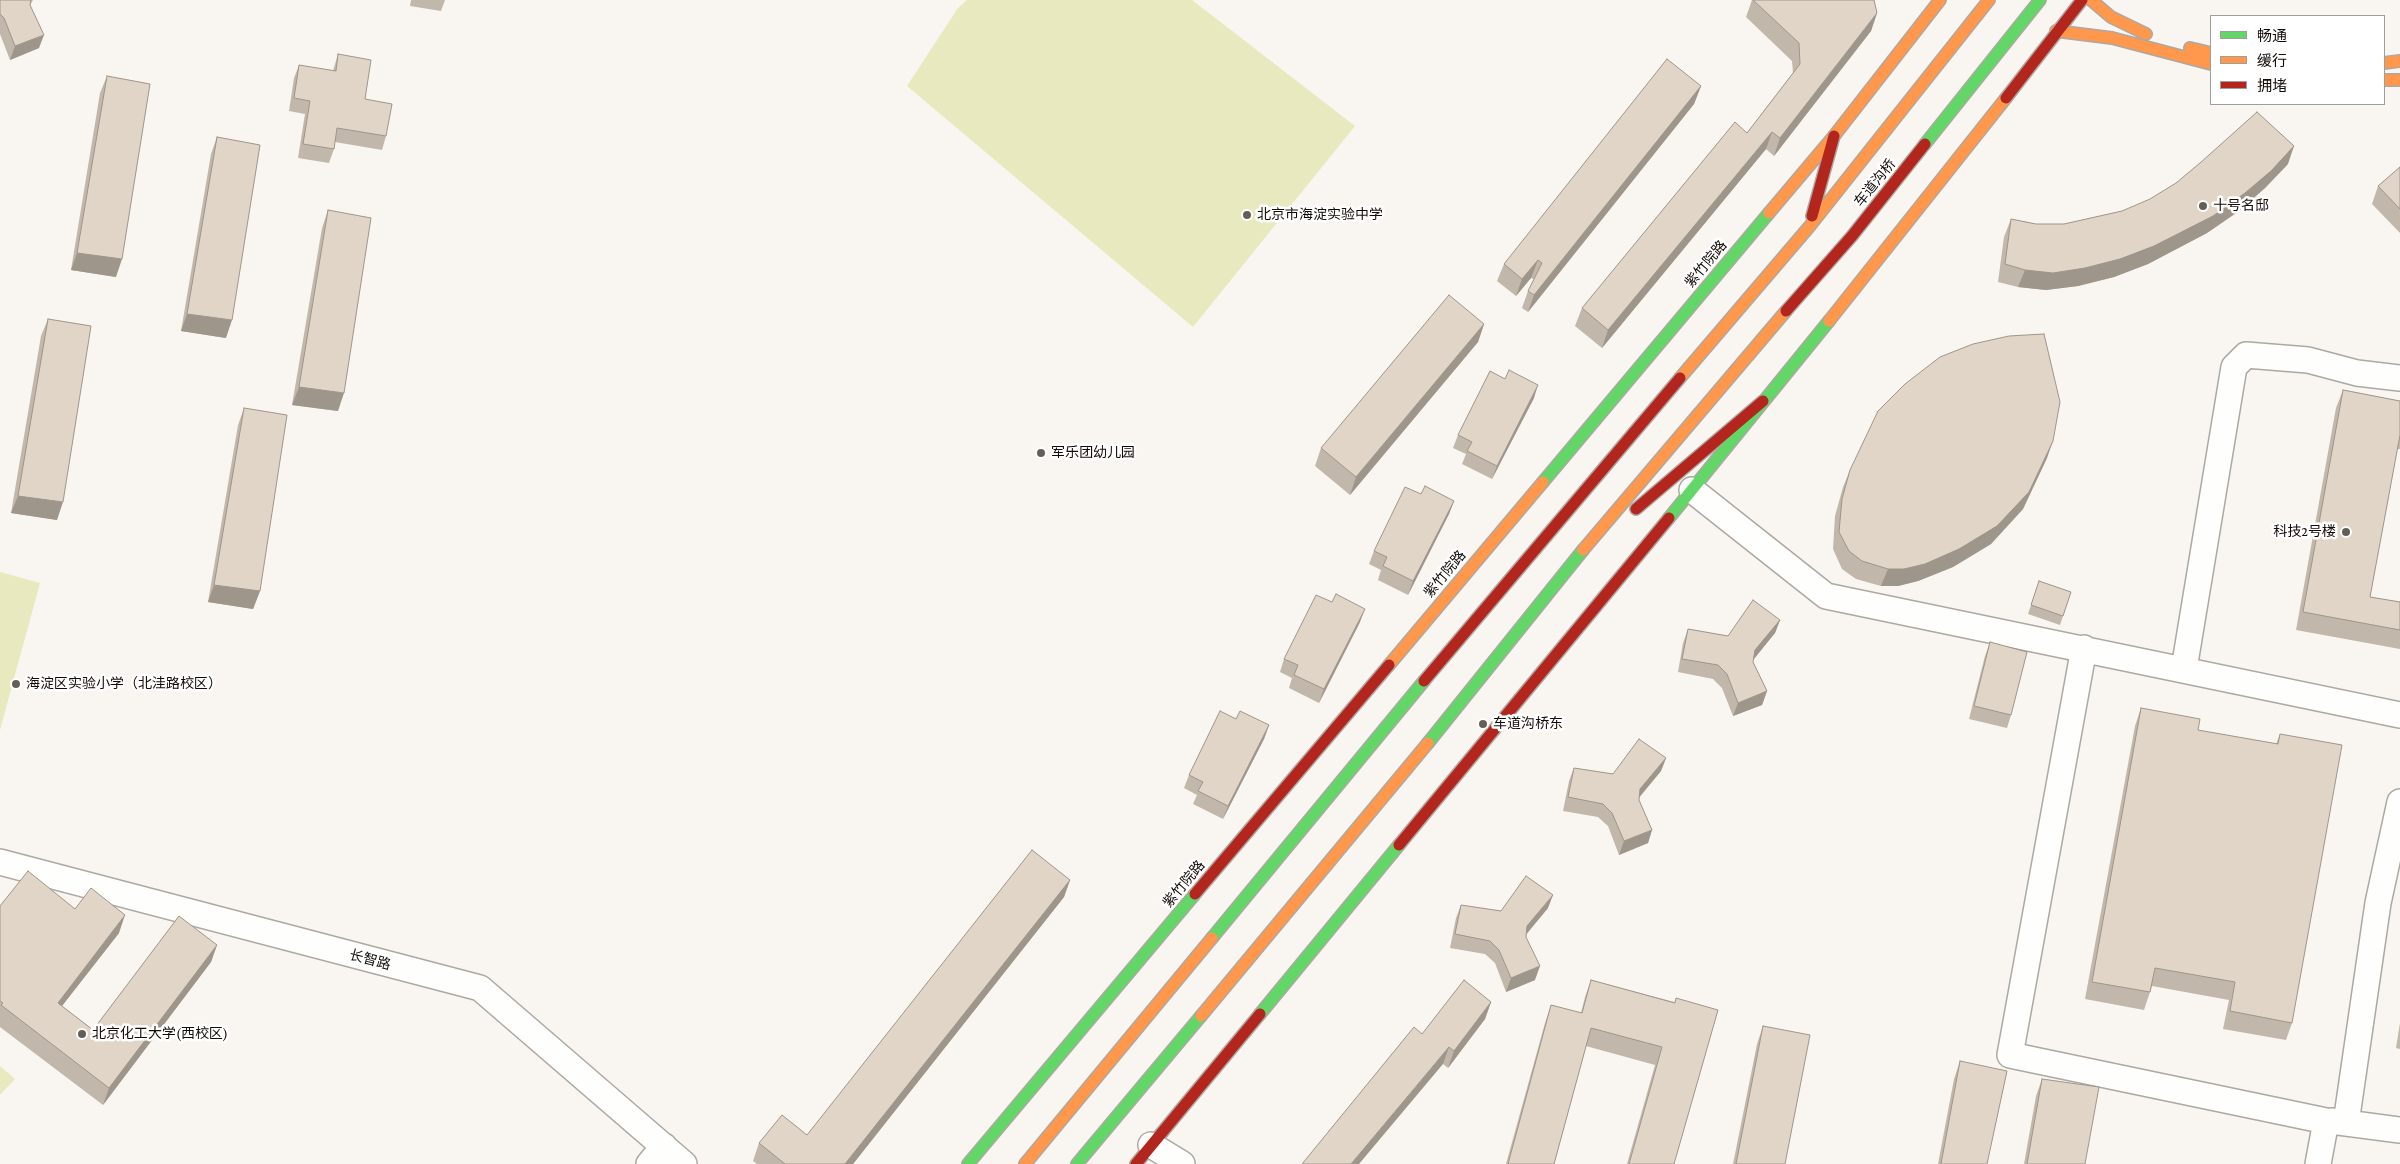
<!DOCTYPE html>
<meta charset="utf-8">
<style>
body{margin:0}
#map{position:relative;width:2400px;height:1164px;overflow:hidden;background:#f9f5f0;font-family:"Crimson Pro","Noto Sans SC",serif}
canvas{display:block}
.legend{position:absolute;left:2210px;top:15px;width:175px;height:90px;box-sizing:border-box;background:#fff;border:1px solid #a09e9b;margin:0;padding:6px 9px;list-style:none;font-size:15px;color:#120c06}
.legend li{display:flex;align-items:center;gap:10px;height:25px}
.legend b{width:25px;border:1px solid #a09e9b}
</style>
<div id="map">
<canvas width="2400" height="1164"></canvas>
<ul class="legend">
<li><b style="height:6px;background:#63d668"></b>畅通</li>
<li><b style="height:6px;background:#ff974d"></b>缓行</li>
<li><b style="height:6px;background:#b3261e"></b>拥堵</li>
</ul>
</div>
<script>
const c = document.querySelector('canvas').getContext('2d');
c.lineJoin = 'round';
function fill(path, color) {
  c.fillStyle = color;
  c.fill(path, 'evenodd');
}
function shape(rows) {
  const path = new Path2D();
  for (const r of rows) {
    path.moveTo(r[0], r[1]);
    for (let i = 2; i < r.length; i += 2) path.lineTo(r[i], r[i + 1]);
  }
  return path;
}
function strokePath(path, color, width, dash) {
  c.strokeStyle = color;
  c.lineWidth = width;
  c.lineCap = dash ? 'butt' : 'round';
  c.setLineDash(dash || []);
  c.stroke(path);
}
function label(font, color, halo, rows, align = 'center') {
  c.font = font + ' "Crimson Pro","Noto Sans SC",serif';
  c.lineWidth = 5;
  c.setLineDash([]);
  c.textBaseline = 'middle';
  c.strokeStyle = halo;
  c.fillStyle = color;
  for (const [text, x, y, turn = 0] of rows) {
    c.save();
    c.translate(x, y);
    c.rotate((+turn || 0) * Math.PI / 180);
    c.textAlign = isNaN(turn) ? turn : align;
    if (halo) c.strokeText(text, 0, 0);
    c.fillText(text, 0, 0);
    c.restore();
  }
}
const green = shape([
 [967,0,1192,0,1355,126,1193,327,907,86,958,8],
 [0,572,40,583,0,730],
 [0,1066,15,1079,0,1095]
]);
const street = shape([
 [1692,490,1826,596,2400,715],
 [2084,648,2010,1055,2326,1121,2318,1164],
 [2184,669,2234,367,2246,355,2308,360,2357,373,2400,378],
 [0,862,480,988,684,1164],
 [2331,1121,2400,1130],
 [2346,1123,2378,903,2400,802],
 [1151,1145,1182,1164],
 [649,1164,664,1146]
]);
const fast = shape([
 [1925,144,2040,0],
 [1543,482,1769,213],
 [1669,518,1829,321],
 [1428,743,1583,550],
 [1212,938,1424,681],
 [1260,1014,1399,845],
 [968,1164,1195,894],
 [1077,1164,1201,1016]
]);
const slow = shape([
 [2091,0,2111,17,2146,34],
 [2056,31,2112,38,2211,64],
 [2190,48,2211,53],
 [2384,63,2400,61],
 [2384,80,2400,80],
 [1769,213,1834,136,1940,0],
 [1829,321,2006,98],
 [1680,378,1809,227,1989,0],
 [1583,550,1786,311],
 [1389,665,1543,482],
 [1201,1016,1428,743],
 [1025,1164,1212,938]
]);
const jam = shape([
 [2006,98,2082,0],
 [1812,216,1834,136],
 [1786,311,1852,236,1925,144],
 [1636,509,1763,401],
 [1424,681,1680,378],
 [1399,845,1669,518],
 [1195,894,1389,665],
 [1136,1164,1260,1014]
]);
const wall = shape([
 [0,0,33,0,30,5,39,48,10,60,0,34],
 [411,0,445,0,441,11,410,6],
 [1752,0,1877,13,1871,31,1774,156,1766,149,1602,348,1575,326,1582,308,1747,133,1793,73,1792,61,1746,17],
 [338,54,386,136,382,150,335,142,334,149,329,163,298,158,305,114,289,111,294,78,299,65,333,71],
 [107,76,116,277,71,270,100,93],
 [1701,86,1694,104,1528,312,1522,308,1528,291,1534,279,1531,278,1516,296,1497,281,1504,264],
 [217,137,226,338,181,331,211,154],
 [2288,164,2265,188,2239,211,2207,233,2148,264,2114,277,2078,286,2046,290,2018,287,1998,282,2004,237,2011,219,2036,224,2064,224,2122,211],
 [2400,167,2400,233,2372,204,2378,186],
 [328,210,338,411,292,405,322,228],
 [48,319,57,520,11,513,41,336],
 [1484,324,1478,342,1350,495,1315,466,1321,448],
 [1505,379,1534,398,1492,479,1462,464,1466,454,1453,448,1458,435],
 [2343,390,2400,401,2400,449,2397,449,2370,597,2400,602,2400,649,2296,630,2336,408],
 [244,408,260,591,253,609,208,602,238,425],
 [2047,458,2023,509,1991,544,1953,567,1918,581,1898,586,1881,586,1856,579,1842,569,1833,549,1835,516,1843,487,1850,470],
 [1421,494,1454,501,1449,514,1408,595,1378,580,1381,570,1369,564,1374,551],
 [2039,581,2071,592,2060,625,2028,614],
 [1780,620,1775,633,1753,659,1753,662,1767,691,1762,705,1733,716,1722,688,1713,679,1678,672,1683,643,1688,629,1728,636],
 [1360,622,1319,703,1289,688,1292,678,1280,672,1284,659],
 [1990,642,2011,715,2007,728,1969,719,1985,656],
 [2141,708,2198,730,2276,744,2280,734,2292,1023,2286,1040,2223,1029,2229,1000,2152,986,2144,1010,2085,999,2135,726],
 [1236,719,1269,725,1264,739,1223,819,1193,804,1197,795,1184,788,1189,775],
 [1666,758,1661,771,1639,798,1639,800,1652,830,1648,843,1619,855,1608,826,1598,817,1563,811,1569,781,1574,768,1613,774],
 [1070,880,1064,897,853,1164,757,1164,753,1161,759,1143,807,1135],
 [1461,905,1501,911,1548,908,1526,935,1526,937,1535,980,1506,992,1495,963,1485,954,1450,948,1456,918],
 [0,906,75,909,119,933,62,1006,93,1030,217,945,211,962,103,1105,0,1027],
 [1591,980,1674,1002,1674,1164,1627,1164,1655,1065,1586,1046,1554,1164,1506,1164,1545,1023,1551,1005,1581,1013,1585,997],
 [1491,1002,1485,1019,1448,1068,1443,1064,1422,1034],
 [2400,1023,2400,1049,2396,1048],
 [1763,1026,1785,1164,1733,1164,1757,1044],
 [1960,1061,1987,1164,1938,1164,1954,1079],
 [2042,1079,2085,1164,2024,1164,2036,1096]
]);
const shadedWall = shape([
 [1877,13,1871,31,1774,156,1780,138],
 [44,35,39,48,10,60,15,46],
 [1701,86,1694,104,1528,312,1534,295],
 [1772,132,1766,149,1602,348,1608,330],
 [2294,146,2288,164,2265,188,2239,211,2207,233,2148,264,2114,277,2078,286,2046,290,2018,287,2025,270],
 [77,253,122,259,116,277,71,270],
 [1538,260,1531,278,1516,296,1522,279],
 [187,314,232,320,226,338,181,331],
 [1484,324,1478,342,1350,495,1356,477],
 [1538,385,1534,398,1492,479,1497,466],
 [299,387,344,393,338,411,292,405],
 [2053,441,2047,458,2023,509,1991,544,1953,567,1918,581,1898,586,1881,586,1888,569],
 [18,496,63,502,57,520,11,513],
 [1454,501,1449,514,1408,595,1413,581],
 [214,585,260,591,253,609,208,602],
 [1365,609,1360,622,1319,703,1324,689],
 [1780,620,1775,633,1750,664,1755,650],
 [1767,691,1762,705,1733,716,1738,703],
 [1269,725,1264,739,1223,819,1228,806],
 [1666,758,1661,771,1635,802,1640,789],
 [1652,830,1648,843,1619,855,1624,841],
 [1070,880,1064,897,853,1164,845,1164],
 [1553,895,1548,908,1522,939,1527,926],
 [125,915,119,933,51,1020,58,1003],
 [217,945,211,962,103,1105,109,1088],
 [1540,966,1535,980,1506,992,1511,978],
 [1491,1002,1485,1019,1448,1068,1454,1051],
 [1449,1047,1443,1064,1359,1164,1351,1164]
]);
const building = shape([
 [0,0,31,0,30,5,44,35,15,46,4,18,0,14,0,0],
 [1753,0,1874,0,1877,13,1780,138,1772,132,1608,330,1582,308,1735,122,1747,133,1800,64,1799,43,1753,0],
 [338,54,371,60,365,99,392,104,386,136,337,128,334,149,303,144,310,101,294,98,299,65,336,71,338,54],
 [1667,59,1701,86,1534,295,1528,291,1542,263,1538,260,1522,279,1504,264,1667,59],
 [107,76,150,84,122,259,77,253,107,76],
 [2257,112,2294,146,2271,171,2245,193,2213,216,2154,246,2120,259,2085,268,2053,273,2025,270,2005,264,2011,219,2036,224,2064,224,2122,211,2150,199,2176,183,2200,163,2257,112],
 [217,137,260,145,232,320,187,314,217,137],
 [2400,167,2400,209,2378,186,2400,167],
 [328,210,371,218,344,393,299,387,328,210],
 [1449,295,1484,324,1356,477,1321,448,1449,295],
 [48,319,91,326,63,502,18,496,48,319],
 [2044,334,2060,402,2053,441,2029,492,1997,526,1959,549,1925,564,1904,569,1888,569,1862,561,1849,551,1839,532,1842,499,1850,470,1878,411,1905,384,1940,357,1973,344,2009,336,2044,334],
 [1509,370,1538,385,1497,466,1467,451,1472,442,1458,435,1490,371,1505,379,1509,370],
 [2343,390,2400,401,2400,435,2370,597,2400,602,2400,630,2303,612,2343,390],
 [244,408,287,415,260,591,214,585,244,408],
 [1425,486,1454,501,1413,581,1383,566,1387,557,1374,551,1405,487,1421,494,1425,486],
 [2039,581,2071,592,2063,616,2031,605,2039,581],
 [1336,594,1365,609,1324,689,1294,675,1298,665,1284,659,1316,595,1332,602,1336,594],
 [1753,600,1780,620,1755,650,1753,662,1767,691,1738,703,1727,674,1718,665,1682,659,1688,629,1728,636,1753,600],
 [1990,642,2027,652,2011,715,1974,706,1990,642],
 [2141,708,2200,719,2198,730,2278,744,2280,734,2342,745,2292,1023,2230,1011,2235,982,2155,968,2150,992,2092,982,2141,708],
 [1220,711,1236,719,1240,711,1269,725,1228,806,1198,791,1203,782,1189,775,1220,711],
 [1639,739,1666,758,1640,789,1639,800,1652,830,1624,841,1612,813,1603,804,1568,797,1574,768,1613,774,1639,739],
 [1032,850,1070,880,845,1164,785,1164,759,1143,782,1115,807,1135,1032,850],
 [28,871,75,909,91,888,125,915,58,1003,93,1030,179,916,217,945,109,1088,1,1005,3,1003,0,1001,0,906,28,871],
 [1526,876,1553,895,1527,926,1526,937,1540,966,1511,978,1499,950,1490,941,1455,934,1461,905,1501,911,1526,876],
 [1464,980,1491,1002,1454,1051,1449,1047,1351,1164,1302,1164,1414,1027,1422,1034,1464,980],
 [1591,980,1675,1003,1676,998,1718,1010,1674,1164,1629,1164,1662,1047,1591,1028,1554,1164,1508,1164,1551,1005,1582,1013,1591,980],
 [1763,1026,1810,1035,1785,1164,1736,1164,1763,1026],
 [1960,1061,2007,1071,1987,1164,1941,1164,1960,1061],
 [2042,1079,2099,1087,2085,1164,2027,1164,2042,1079]
]);
const markers = [
 [2203,206,5,"#635e58"],
 [1247,215,5,"#635e58"],
 [1041,453,5,"#635e58"],
 [2346,532,5,"#635e58"],
 [16,684,5,"#635e58"],
 [1483,724,5,"#635e58"],
 [82,1034,5,"#635e58"]
];
const streetNames = [
 ["车道沟桥",1875,183,-51],
 ["紫竹院路",1706,264,-50],
 ["紫竹院路",1445,574,-50],
 ["紫竹院路",1184,884,-50],
 ["长智路",370,960,15]
];
const poiNames = [
 ["十号名邸",2213,206],
 ["北京市海淀实验中学",1257,215],
 ["军乐团幼儿园",1051,453],
 ["科技2号楼",2336,532,"right"],
 ["海淀区实验小学（北洼路校区）",26,684],
 ["车道沟桥东",1493,724],
 ["北京化工大学(西校区)",92,1034]
];
fill(green, '#e8e9bf');
strokePath(street, '#ada8a2', 28);
strokePath(fast, '#ada8a2', 14);
strokePath(slow, '#ada8a2', 14);
strokePath(jam, '#ada8a2', 14);
strokePath(street, '#fefefd', 25);
strokePath(fast, '#63d668', 11);
strokePath(slow, '#ff974d', 11);
strokePath(jam, '#b3261e', 11);
fill(wall, '#c2b7ab');
fill(shadedWall, '#9e958b');
fill(building, '#e1d5c7');
strokePath(building, '#9e958b', 1);
for (const [x, y, r, color] of markers) {
  const dot = new Path2D();
  dot.arc(x, y, r, 0, 2 * Math.PI);
  c.fillStyle = color;
  c.fill(dot);
  strokePath(dot, '#fff', 2);
}
label('14px', '#120c06', '#fff', streetNames);
label('14px', '#120c06', '#fff', poiNames, 'left');
</script>
